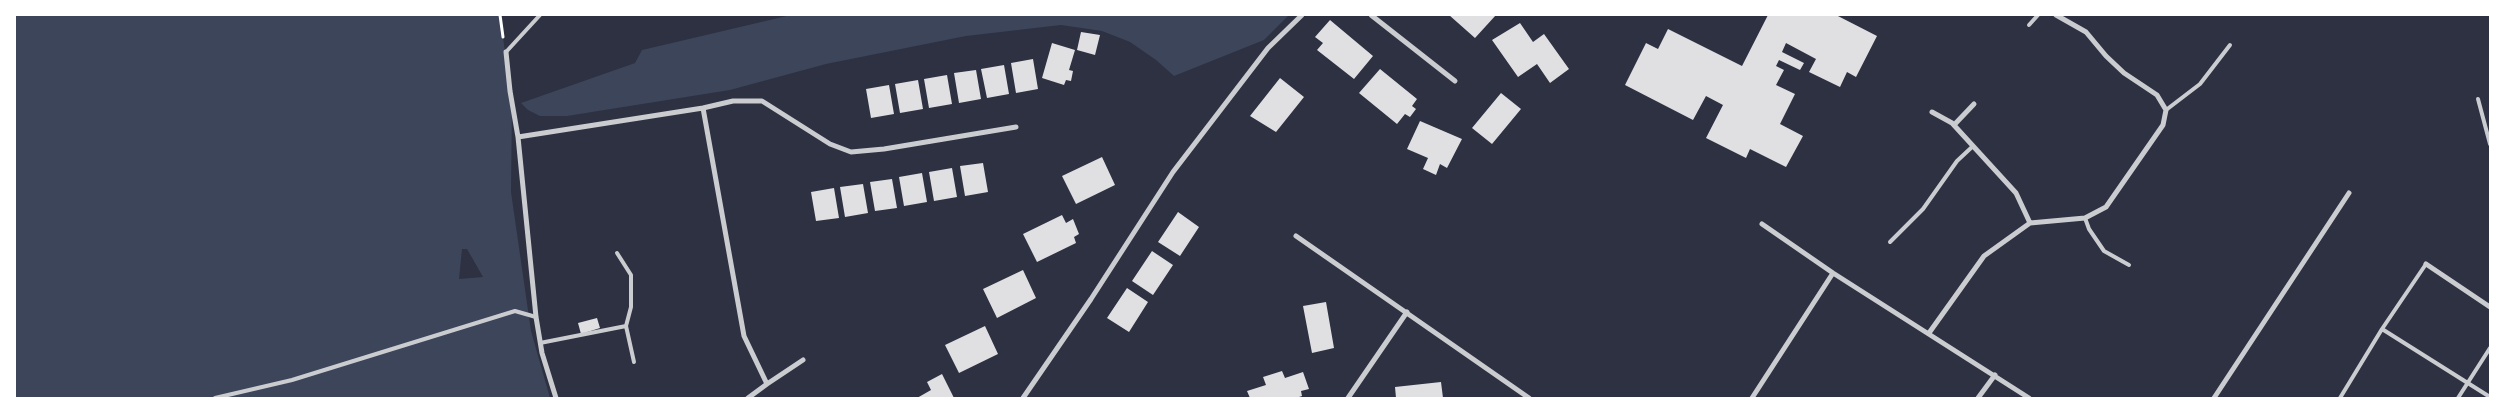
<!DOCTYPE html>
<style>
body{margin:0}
#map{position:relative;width:2505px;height:413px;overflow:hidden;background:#2d3142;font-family:Literata,serif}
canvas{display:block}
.frame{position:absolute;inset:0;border:16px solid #fff;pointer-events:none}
</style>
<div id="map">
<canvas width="2505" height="413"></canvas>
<div class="frame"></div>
</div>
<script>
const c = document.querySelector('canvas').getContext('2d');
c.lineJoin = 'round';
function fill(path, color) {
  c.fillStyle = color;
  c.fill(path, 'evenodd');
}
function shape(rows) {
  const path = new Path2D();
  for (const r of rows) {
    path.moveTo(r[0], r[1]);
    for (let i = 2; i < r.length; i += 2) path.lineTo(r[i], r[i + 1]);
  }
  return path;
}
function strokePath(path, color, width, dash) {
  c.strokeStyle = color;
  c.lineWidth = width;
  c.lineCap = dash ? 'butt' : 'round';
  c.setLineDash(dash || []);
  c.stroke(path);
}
const green = shape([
 [15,15,500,15,512,104,511,192,531,331,550,398,15,398],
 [462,249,467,249,483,277,459,279],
 [791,15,1289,15,1264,40,1174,76,1156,60,1130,42,1102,31,1061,25,966,36,826,64,730,90,567,116,540,116,528,110,521,103,635,63,642,50]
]);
const building = shape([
 [1449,15,1496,15,1475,38],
 [1768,15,1836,15,1877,36,1856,77,1847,72,1840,87,1809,72,1816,59,1786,43,1782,52,1804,63,1800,70,1779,60,1776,66,1784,70,1776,85,1795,94,1780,124,1803,136,1786,167,1750,149,1746,158,1706,138,1723,105,1706,96,1693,120,1625,85,1646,43,1658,49,1668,29,1742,66],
 [1330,20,1373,56,1354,79,1317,50,1323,43,1315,37],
 [1520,23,1533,42,1544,34,1569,69,1550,83,1537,64,1518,77,1492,40],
 [1081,32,1100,35,1095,55,1077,50],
 [1052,43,1075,50,1069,70,1073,71,1071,81,1066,80,1064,85,1042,78],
 [1033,59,1038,89,1016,93,1011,63],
 [1004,65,1009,94,987,98,981,69],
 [1380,69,1417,99,1412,106,1416,109,1410,117,1405,114,1397,124,1359,93],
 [976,70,981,99,959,103,954,73],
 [947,75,952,104,929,108,924,79],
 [1280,78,1304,97,1276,132,1250,116],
 [918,80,923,109,900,113,895,84],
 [889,85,894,114,871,118,866,89],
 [1501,93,1521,109,1492,144,1472,128],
 [1420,121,1462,139,1447,168,1440,164,1436,175,1423,169,1428,158,1407,149],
 [1102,157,1115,185,1076,204,1062,176],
 [983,163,988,192,965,196,960,166],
 [952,168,957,197,934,201,929,172],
 [922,173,927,202,904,206,899,177],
 [892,179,897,208,875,211,870,182],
 [863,184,868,213,845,217,840,187],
 [834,188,839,218,816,221,811,192],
 [1178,212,1199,227,1180,256,1158,242],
 [1062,215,1066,223,1073,219,1079,234,1074,237,1076,243,1037,262,1023,234],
 [1152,251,1173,265,1153,295,1132,281],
 [1023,270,1036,298,997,318,983,289],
 [1127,288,1148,302,1129,332,1107,318],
 [1326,302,1334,348,1312,353,1303,306],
 [597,318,600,328,581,334,578,323],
 [985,326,998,354,959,373,945,345],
 [1282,371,1285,378,1303,372,1309,389,1301,391,1302,396,1296,398,1250,398,1247,391,1266,385,1263,377],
 [942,374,954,398,917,398,931,390,927,382],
 [1441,382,1443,398,1396,398,1395,387]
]);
const path = shape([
 [500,15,503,37]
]);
const service = shape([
 [2029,25,2038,15],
 [506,52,540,15],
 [2478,99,2490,144],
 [2166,110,2200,84,2230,45],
 [2085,218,2089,229,2104,251,2129,265],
 [1890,242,1923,209,1957,161,1972,147],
 [626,326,634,362],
 [2382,329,2490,397],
 [540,343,626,326,631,307,631,275,617,253],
 [215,398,292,380,515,311,536,317],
 [2340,398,2382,329,2426,264],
 [2458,398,2490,348]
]);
const minor = shape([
 [1371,15,1455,81],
 [506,52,510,91,518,137,536,317,542,353,556,398],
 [703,108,744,336,767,384,803,360],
 [1932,112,1952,123,2016,193,2030,223],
 [1954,125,1974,104],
 [518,137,703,108,733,101,762,101,830,144,851,152,884,149,1016,127],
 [1762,224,1833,273,2029,398],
 [1296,236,1529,398],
 [2426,264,2490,307],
 [1929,333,1984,256,2030,223,2085,218,2106,207,2163,125,2166,110,2157,95,2124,73,2106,56,2086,32,2056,15],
 [748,398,767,384],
 [1023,398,1091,299,1173,172,1268,48,1302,15],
 [1348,398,1407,312],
 [1752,398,1833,273],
 [1978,398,1995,375],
 [2214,398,2349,193]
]);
fill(green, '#3c4559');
fill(building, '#e0e0e3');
strokePath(path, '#fff', 3);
strokePath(service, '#caccd0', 4);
strokePath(minor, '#caccd0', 5);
</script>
